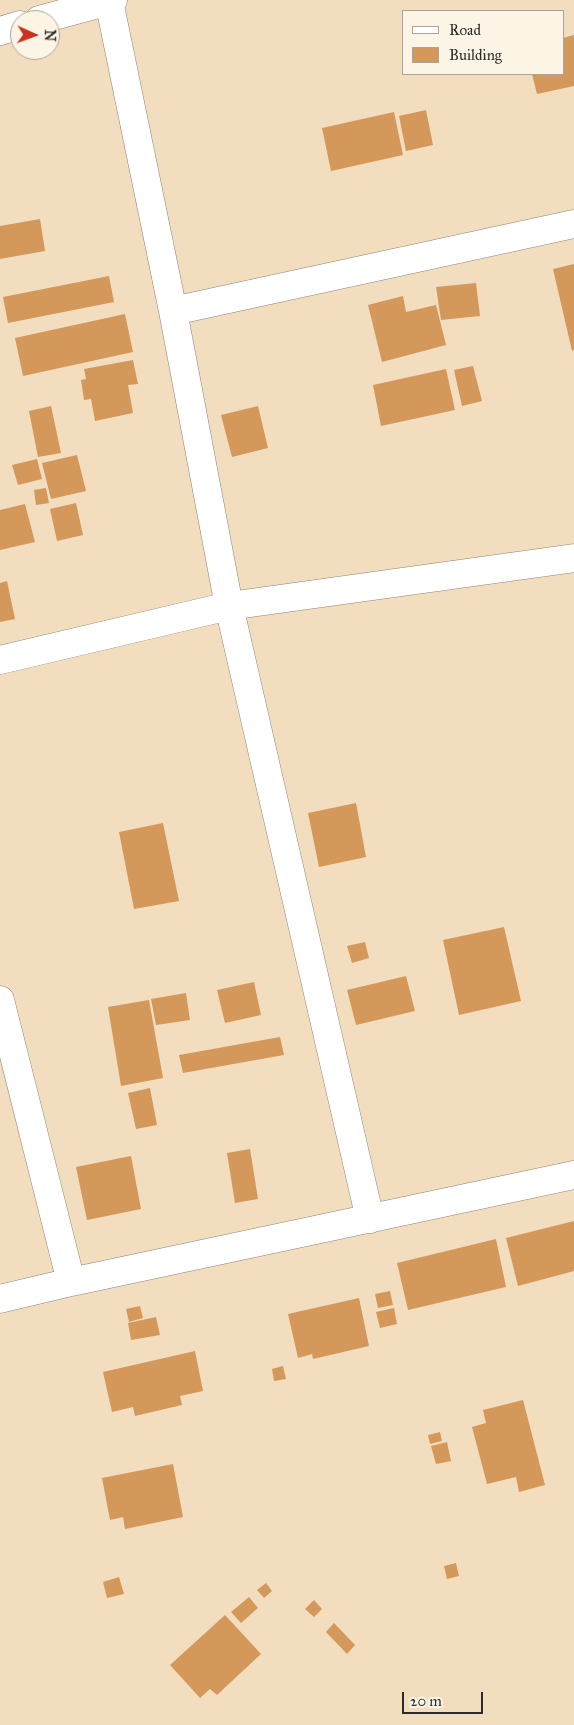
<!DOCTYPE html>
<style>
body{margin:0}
#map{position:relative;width:574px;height:1725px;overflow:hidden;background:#f3ddbf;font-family:"IM FELL Great Primer",serif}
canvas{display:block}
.legend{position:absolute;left:402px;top:10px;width:162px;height:65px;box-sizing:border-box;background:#fcf5e5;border:1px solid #a8a49b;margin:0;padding:6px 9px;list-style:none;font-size:15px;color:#2b2b2b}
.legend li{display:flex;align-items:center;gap:10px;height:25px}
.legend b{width:25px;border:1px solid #a8a49b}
.north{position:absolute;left:10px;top:10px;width:50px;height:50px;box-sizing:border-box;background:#fcf5e5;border:1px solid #a8a49b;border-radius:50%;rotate:92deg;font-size:14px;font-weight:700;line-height:20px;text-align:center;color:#2b2b2b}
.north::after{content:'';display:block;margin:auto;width:18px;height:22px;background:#c8321e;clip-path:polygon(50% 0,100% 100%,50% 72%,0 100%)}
.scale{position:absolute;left:402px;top:1692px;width:81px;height:22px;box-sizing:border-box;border:2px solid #2b2b2b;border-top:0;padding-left:6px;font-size:15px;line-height:18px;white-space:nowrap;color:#2b2b2b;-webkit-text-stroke:4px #fcf5e5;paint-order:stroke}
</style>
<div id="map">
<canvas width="574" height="1725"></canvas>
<ul class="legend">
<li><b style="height:6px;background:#fff"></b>Road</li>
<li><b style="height:14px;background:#d4985a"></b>Building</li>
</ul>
<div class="north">N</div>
<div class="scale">20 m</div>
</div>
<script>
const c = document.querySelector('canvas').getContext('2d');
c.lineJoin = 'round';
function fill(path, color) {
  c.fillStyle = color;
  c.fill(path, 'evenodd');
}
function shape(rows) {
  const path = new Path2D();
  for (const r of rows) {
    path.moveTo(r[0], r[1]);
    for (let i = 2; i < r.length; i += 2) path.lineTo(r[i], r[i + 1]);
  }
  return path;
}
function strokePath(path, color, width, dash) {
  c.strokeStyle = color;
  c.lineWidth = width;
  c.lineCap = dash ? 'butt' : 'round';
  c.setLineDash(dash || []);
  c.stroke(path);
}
const building = shape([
 [574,35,574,86,537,94,532,74,563,74,563,38],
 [426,110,433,145,406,151,399,116],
 [394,112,403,155,331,171,322,128],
 [40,219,45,251,0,259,0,226],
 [574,264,574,350,572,351,553,269],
 [109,276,114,302,8,323,3,297],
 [476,283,480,316,441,320,436,287],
 [403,296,406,312,436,305,446,345,382,362,368,305],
 [125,314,133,352,23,376,15,338],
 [133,360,138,384,128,385,133,413,95,421,91,399,84,400,81,380,86,379,84,369],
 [473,366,482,401,462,406,454,370],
 [446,369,455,410,381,426,373,385],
 [51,406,61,453,38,457,29,411],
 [258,406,268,448,232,457,221,415],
 [77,455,86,491,51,499,42,463],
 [37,459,42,479,18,485,12,465],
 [46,488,49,503,36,505,34,490],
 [76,503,83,535,57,541,50,509],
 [25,504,35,542,0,550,0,510],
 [7,581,15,619,0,622,0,583],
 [356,803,366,857,319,867,308,813],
 [163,823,179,901,134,909,119,832],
 [504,927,521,1001,459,1015,443,940],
 [365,942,369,958,352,963,347,946],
 [406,976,415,1011,356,1025,347,990],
 [254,982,261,1015,225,1023,217,990],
 [186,993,190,1020,156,1025,151,999],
 [149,1000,163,1078,121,1086,108,1007],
 [280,1037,284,1055,183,1073,179,1055],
 [150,1088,157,1125,136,1129,128,1093],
 [250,1149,258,1199,235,1203,227,1153],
 [131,1156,141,1209,87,1220,76,1167],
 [574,1221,574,1271,518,1286,506,1238],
 [496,1239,506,1287,408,1310,397,1263],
 [390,1291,393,1305,378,1308,375,1294],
 [359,1298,369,1346,313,1359,312,1354,298,1358,288,1314],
 [140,1306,143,1318,129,1322,126,1309],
 [394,1308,397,1324,380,1328,376,1312],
 [156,1317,160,1335,131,1340,128,1323],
 [195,1351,203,1391,180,1396,182,1405,135,1416,133,1407,112,1412,103,1372],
 [283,1366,286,1379,274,1381,272,1369],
 [523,1400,545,1485,519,1492,516,1477,487,1484,472,1427,486,1423,483,1410],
 [440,1432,442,1441,430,1444,428,1435],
 [447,1442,451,1461,436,1464,431,1446],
 [173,1464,183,1517,125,1529,123,1517,110,1520,102,1478],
 [456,1563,459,1576,447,1579,444,1566],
 [119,1577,124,1594,107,1598,103,1582],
 [266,1583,272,1591,264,1598,257,1590],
 [249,1597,258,1608,241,1623,231,1612],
 [314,1600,322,1609,314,1617,305,1609],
 [225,1615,261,1654,217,1695,210,1689,200,1698,170,1665],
 [334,1623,355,1645,347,1654,326,1632]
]);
const minor = shape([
 [109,1,173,311,229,606,370,1219],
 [39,20,113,0],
 [0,31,20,25],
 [173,311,574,224],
 [0,660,229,606,574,558],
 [0,1000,71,1282],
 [0,1299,71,1282,574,1175]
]);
fill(building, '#d4985a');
strokePath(minor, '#8f8475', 29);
strokePath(minor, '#fff', 28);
</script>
